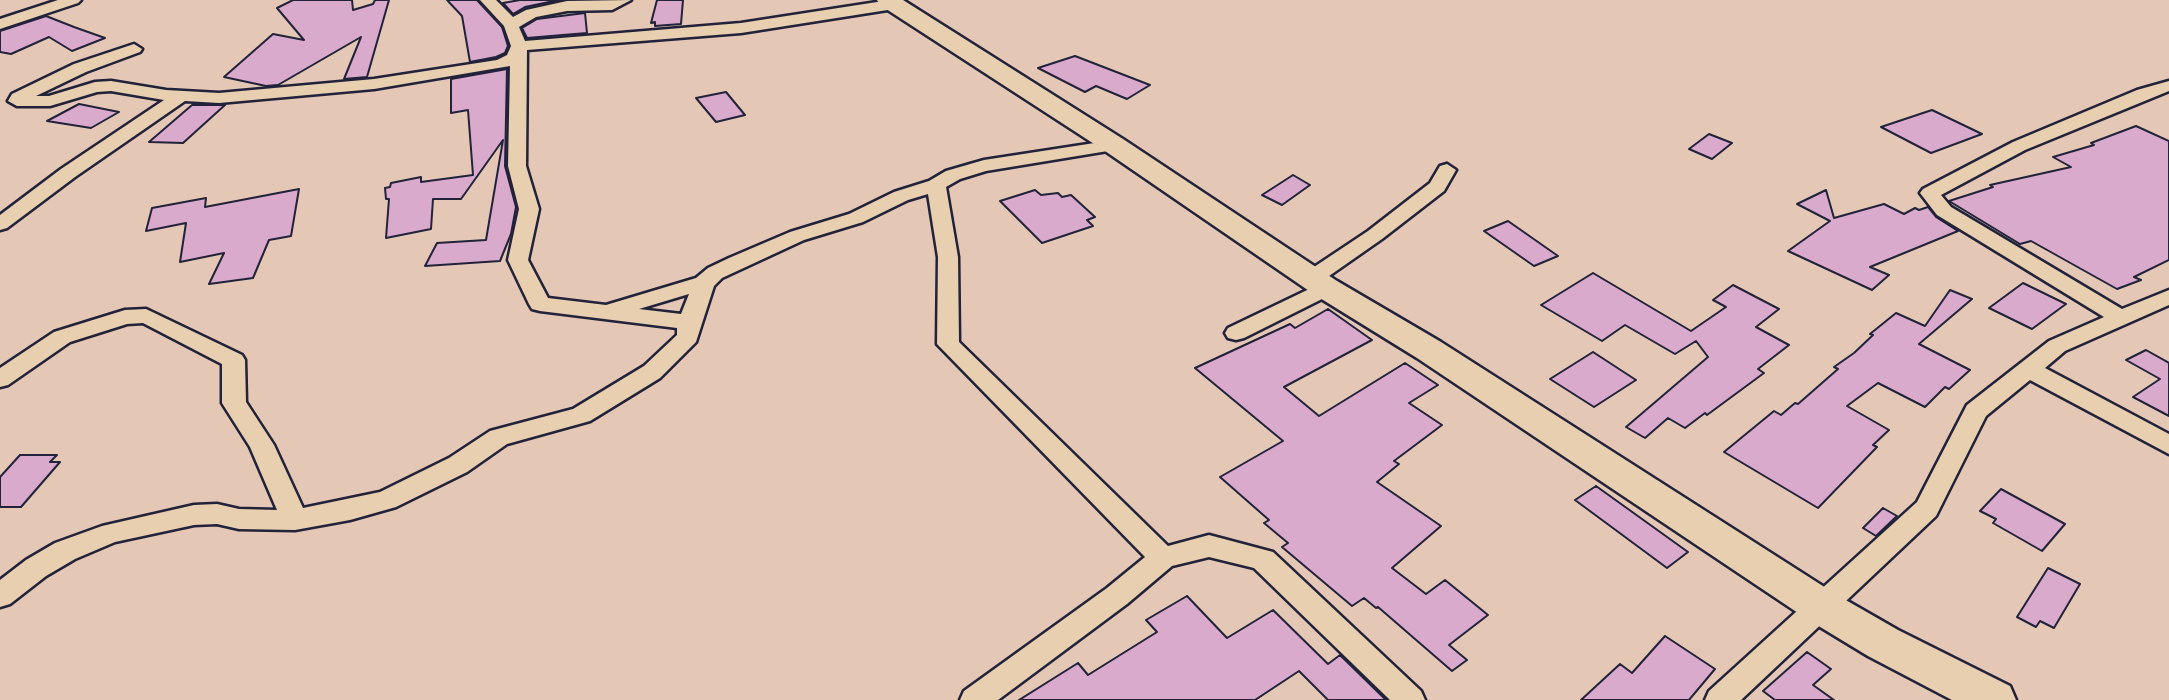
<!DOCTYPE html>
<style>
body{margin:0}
canvas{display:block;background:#e4c8b5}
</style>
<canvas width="2169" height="700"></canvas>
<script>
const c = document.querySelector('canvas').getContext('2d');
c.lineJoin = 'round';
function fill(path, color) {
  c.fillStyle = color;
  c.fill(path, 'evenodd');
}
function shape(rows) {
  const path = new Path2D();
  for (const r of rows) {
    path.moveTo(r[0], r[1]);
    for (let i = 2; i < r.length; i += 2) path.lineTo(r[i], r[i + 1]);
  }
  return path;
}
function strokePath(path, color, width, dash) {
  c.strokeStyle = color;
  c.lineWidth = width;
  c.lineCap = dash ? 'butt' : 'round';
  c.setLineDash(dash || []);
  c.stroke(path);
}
const building = shape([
 [293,0,352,0,353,10,373,4,375,0,389,0,367,77,344,79,361,37,278,85,266,86,224,77,273,34,304,40,277,8,293,0],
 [447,0,477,0,502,27,508,46,505,53,496,57,470,62,462,16,447,0],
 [520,0,559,0,525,7,513,14,503,3,520,0],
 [657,0,683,0,681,24,655,26,655,22,651,23,657,0],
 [585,13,587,33,527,38,522,28,537,19,585,13],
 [46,16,74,27,105,38,72,51,49,37,11,54,0,52,0,31,46,16],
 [1075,56,1150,85,1127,99,1096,86,1085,92,1038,68,1075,56],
 [507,69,505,166,516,207,511,234,500,261,425,266,437,243,486,240,503,140,461,199,433,199,431,229,386,238,389,199,386,199,385,188,390,187,391,183,421,177,421,182,473,175,468,110,451,113,451,79,507,69],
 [726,92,745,115,716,122,696,98,726,92],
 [79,104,119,112,91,128,47,121,79,104],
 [192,105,225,105,183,143,149,142,192,105],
 [1932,110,1982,134,1931,153,1881,127,1932,110],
 [2136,126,2169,141,2169,260,2134,277,2141,280,2117,289,2031,241,2020,244,1949,201,1993,187,1990,185,2071,167,2053,157,2094,145,2091,143,2136,126],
 [1709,134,1732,143,1712,159,1689,149,1709,134],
 [1293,175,1310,185,1282,205,1262,195,1293,175],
 [299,189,291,236,269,240,253,278,209,284,224,253,180,262,186,223,146,231,152,208,206,198,205,207,299,189],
 [1035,190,1041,195,1058,193,1062,197,1071,195,1095,217,1087,220,1093,226,1042,243,1000,201,1035,190],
 [1826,190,1834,218,1884,204,1904,214,1915,208,1919,210,1928,207,1936,217,1958,231,1870,267,1889,275,1872,290,1788,251,1830,221,1797,204,1826,190],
 [1508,221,1558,256,1534,266,1484,231,1508,221],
 [1593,273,1691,331,1726,307,1713,300,1733,285,1779,309,1756,327,1789,345,1758,369,1764,373,1707,415,1705,413,1685,428,1668,418,1645,438,1626,427,1708,357,1696,341,1675,354,1625,325,1602,341,1541,305,1593,273],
 [2023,283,2066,304,2032,329,1989,308,2023,283],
 [1950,290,1972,299,1919,344,1970,370,1949,389,1945,387,1925,407,1878,383,1847,406,1889,430,1873,445,1877,447,1818,508,1724,452,1774,411,1781,415,1795,403,1798,404,1838,369,1834,367,1854,353,1873,335,1870,334,1896,313,1925,326,1950,290],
 [1328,309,1372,340,1284,387,1319,416,1405,363,1438,385,1409,403,1442,425,1394,461,1399,464,1377,482,1441,526,1392,568,1426,594,1445,580,1488,615,1449,645,1467,660,1452,671,1378,607,1376,608,1364,598,1352,606,1282,547,1288,543,1264,523,1269,520,1220,477,1283,441,1195,368,1290,324,1295,328,1328,309],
 [2146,350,2169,363,2169,416,2133,397,2160,379,2126,360,2146,350],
 [1593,352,1636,380,1594,407,1550,379,1593,352],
 [20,455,57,455,50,462,60,462,21,507,0,507,0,477,20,455],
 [1596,486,1688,552,1667,568,1575,500,1596,486],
 [2001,489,2065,524,2042,551,1993,523,1996,519,1980,511,2001,489],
 [1883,508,1897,516,1876,536,1863,528,1883,508],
 [2048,568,2080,584,2054,628,2040,621,2036,627,2017,617,2048,568],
 [1187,596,1227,638,1273,610,1328,664,1340,655,1386,700,1328,700,1299,671,1255,700,1019,700,1078,663,1088,675,1157,632,1146,620,1187,596],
 [1665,636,1715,669,1689,700,1581,700,1620,664,1632,673,1665,636],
 [1807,652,1831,669,1813,685,1834,700,1775,700,1763,691,1807,652]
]);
const minor = shape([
 [58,0,81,0,78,3,0,29,0,19,58,0],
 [480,0,496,0,513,17,526,10,567,1,631,0,612,10,567,11,536,17,519,27,525,41,741,23,890,0,899,1,902,4,894,9,741,33,527,50,526,166,539,209,528,260,548,298,606,305,696,278,708,268,729,258,790,232,849,214,894,192,929,181,946,171,984,160,1114,140,1120,141,1123,145,1120,149,986,171,960,179,946,187,958,257,959,342,1168,546,1209,535,1273,552,1421,691,1425,700,1390,700,1254,568,1209,557,1172,566,1127,604,998,700,960,700,964,691,1107,588,1145,557,937,344,938,257,928,194,908,200,863,222,804,240,722,278,714,286,696,342,660,378,590,421,507,444,467,472,396,507,350,520,295,530,239,529,217,524,194,525,115,542,75,559,46,576,10,604,0,607,0,580,26,560,55,543,102,526,194,505,217,504,239,509,277,510,250,447,222,403,222,364,143,323,127,324,70,342,8,385,0,387,0,368,54,332,125,310,146,309,242,355,245,360,246,402,274,445,303,508,380,492,449,458,490,431,573,409,644,366,677,335,677,328,540,311,532,309,529,304,508,260,519,209,508,166,510,66,374,89,219,103,185,101,75,177,7,228,0,230,0,215,61,169,164,100,111,91,97,92,50,106,17,106,8,101,12,94,74,64,134,44,142,49,140,52,86,72,36,96,49,96,95,82,111,81,166,90,219,93,374,79,497,60,507,55,511,46,504,26,480,0],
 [689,294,681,314,639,309,689,294],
 [2169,81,2169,91,2025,150,1941,195,1951,207,2122,309,2169,290,2169,305,2065,351,2045,368,2169,434,2169,454,2030,380,1986,416,1936,516,1741,700,1705,700,1709,691,1917,502,1967,405,2049,341,2104,317,1937,215,1920,193,1923,189,2013,142,2137,90,2169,81],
 [1447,164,1456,170,1444,191,1382,239,1319,283,1305,283,1301,278,1305,273,1368,231,1430,183,1440,166,1447,164],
 [1326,281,1334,283,1337,288,1334,293,1244,338,1236,340,1228,338,1225,333,1228,328,1326,281]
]);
const secondary = shape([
 [877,0,903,0,1123,139,1337,281,1441,342,1837,595,1898,630,2010,686,2016,700,1952,700,1868,656,1807,619,1417,358,1315,295,1105,151,880,5,877,0]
]);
fill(building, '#d9aacb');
strokePath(building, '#22223b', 2);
strokePath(minor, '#22223b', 5);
strokePath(secondary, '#22223b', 5);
fill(minor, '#e7cfaf');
fill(secondary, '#e7cfaf');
</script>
